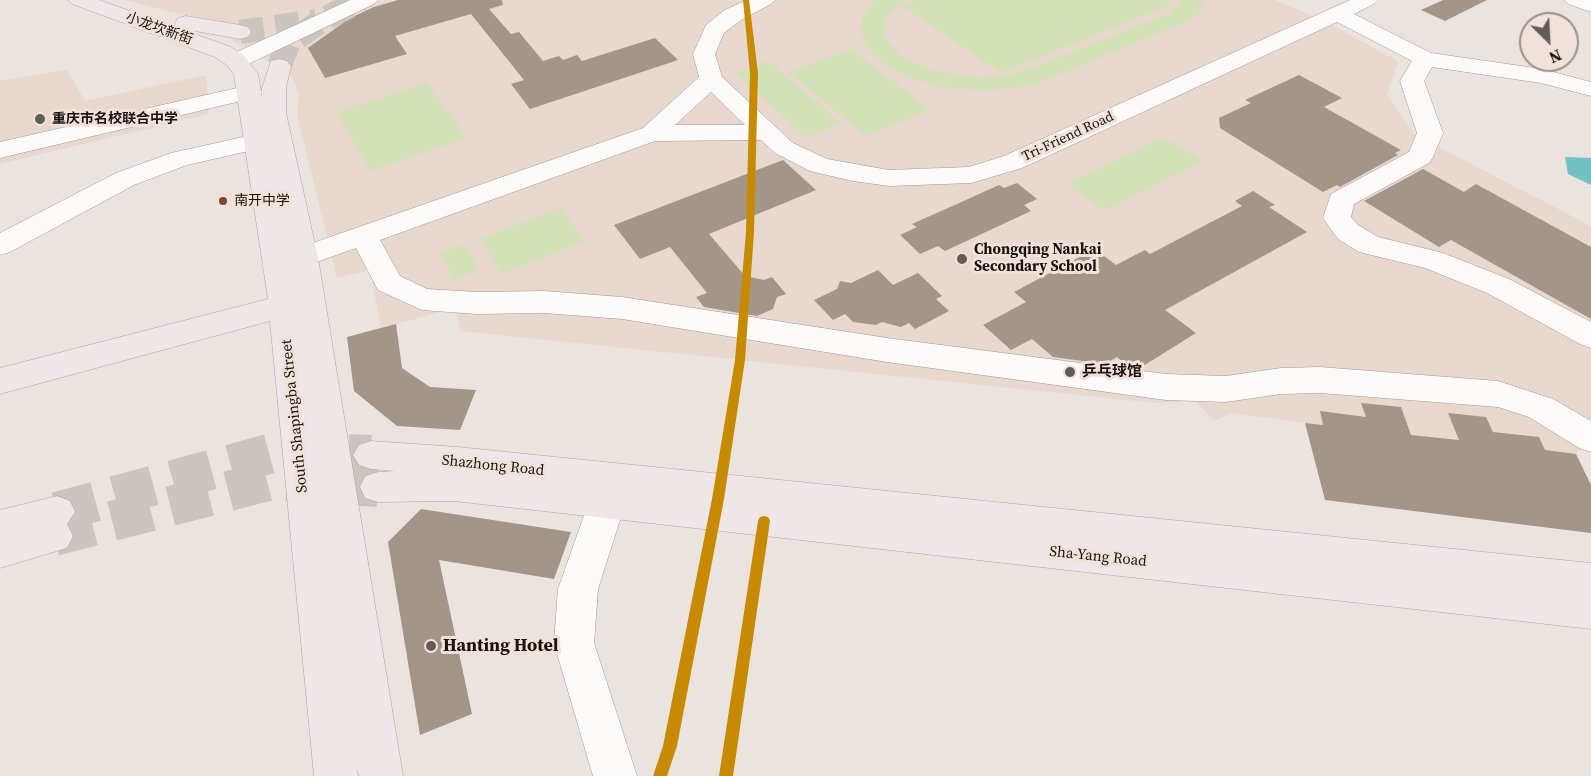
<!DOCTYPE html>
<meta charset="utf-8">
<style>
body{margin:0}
#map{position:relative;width:1591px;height:776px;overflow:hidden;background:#ebe3de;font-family:"Source Serif 4",serif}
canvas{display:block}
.north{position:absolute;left:1519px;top:12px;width:60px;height:60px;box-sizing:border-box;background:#f0e2d9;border:2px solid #9a8f89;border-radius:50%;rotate:156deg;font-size:16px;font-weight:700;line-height:24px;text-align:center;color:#181310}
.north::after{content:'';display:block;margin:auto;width:21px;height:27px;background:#625c58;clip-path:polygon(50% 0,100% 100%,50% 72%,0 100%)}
</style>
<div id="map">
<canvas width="1591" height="776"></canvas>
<div class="north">N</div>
</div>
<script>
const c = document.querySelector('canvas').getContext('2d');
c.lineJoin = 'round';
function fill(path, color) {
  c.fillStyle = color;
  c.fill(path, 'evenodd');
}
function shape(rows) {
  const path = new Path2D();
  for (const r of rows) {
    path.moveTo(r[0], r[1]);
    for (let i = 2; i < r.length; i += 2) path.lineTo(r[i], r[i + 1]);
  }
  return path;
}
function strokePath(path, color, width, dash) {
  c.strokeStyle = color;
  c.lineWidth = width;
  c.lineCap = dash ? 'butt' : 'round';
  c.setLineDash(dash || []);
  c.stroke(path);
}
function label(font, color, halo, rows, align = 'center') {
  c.font = font + ' "Source Serif 4","Noto Sans SC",serif';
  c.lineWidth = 6;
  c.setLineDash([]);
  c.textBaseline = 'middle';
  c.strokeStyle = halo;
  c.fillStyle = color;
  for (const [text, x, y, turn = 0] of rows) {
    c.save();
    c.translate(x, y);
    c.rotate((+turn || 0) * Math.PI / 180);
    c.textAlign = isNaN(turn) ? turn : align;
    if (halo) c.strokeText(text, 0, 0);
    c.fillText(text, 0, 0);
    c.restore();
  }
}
const built = shape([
 [125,0,1275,0,1322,20,1398,61,1387,95,1415,135,1591,226,1591,439,1576,454,1591,485,1591,533,1325,500,1305,423,1232,413,1214,421,1196,401,1156,403,461,331,455,308,381,328,370,270,337,278,297,114,299,94,288,69,252,53,231,40,245,26,171,12],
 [67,70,85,101,206,75,209,114,0,164,0,81]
]);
const green = shape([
 [875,0,903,0,887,15,883,28,888,42,901,56,935,71,977,78,1005,76,1029,69,1162,16,1171,11,1182,0,1205,0,1198,14,1179,25,1033,85,986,91,935,86,905,76,882,62,867,47,860,31,863,15],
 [916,0,1165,0,1173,4,1001,73,901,5],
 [851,49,930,110,865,136,789,72],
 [768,61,841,123,806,137,735,73],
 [427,83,467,138,370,171,336,112],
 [1164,137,1202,161,1105,211,1067,184],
 [560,208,585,241,502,274,480,239],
 [464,244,479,270,455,279,440,253]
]);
const water = shape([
 [1565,157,1591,158,1591,185,1568,174]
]);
const building = shape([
 [398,0,502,0,503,5,489,9,511,34,519,32,543,61,559,56,563,60,577,55,582,61,655,38,678,60,530,109,511,84,524,80,471,14,395,36,407,54,325,78,308,48,350,18,374,7],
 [1443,0,1487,0,1445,21,1421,10],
 [1299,75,1342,98,1324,107,1401,150,1395,153,1398,155,1340,187,1337,185,1323,192,1220,128,1219,118,1251,103,1245,100],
 [783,160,816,190,709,234,745,276,764,280,772,277,786,294,777,297,773,309,757,316,704,307,696,297,707,293,670,247,640,259,614,225],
 [1423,169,1464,192,1476,184,1591,247,1591,319,1451,240,1439,247,1364,201],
 [1017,183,1037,199,1024,205,1031,211,945,251,938,246,920,254,900,235,917,227,912,224,957,204,999,185,1004,188],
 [1253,191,1275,205,1269,207,1307,232,1165,310,1196,333,1140,368,1129,367,1117,357,1105,364,1053,357,1032,339,1011,350,983,325,1026,302,1014,292,1095,249,1116,265,1145,250,1150,254,1242,206,1235,201],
 [878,270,893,285,918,273,942,296,936,299,949,311,915,329,909,323,901,327,882,322,876,325,853,322,845,314,833,320,814,300,837,289,840,281,851,283],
 [396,324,402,368,430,387,476,390,460,430,397,426,354,391,347,337],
 [1361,403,1401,407,1411,435,1459,440,1448,413,1486,417,1493,432,1539,437,1545,450,1576,454,1591,485,1591,533,1325,500,1305,423,1323,425,1320,411,1366,417],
 [421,509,571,532,554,579,439,560,472,714,420,735,388,542]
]);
const majorTunnelFar1 = shape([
 [240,32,316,21],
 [279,66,289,43,321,21,361,0]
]);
const majorTunnel = shape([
 [57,512,276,452,371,455],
 [54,536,271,480,378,487]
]);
const minor = shape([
 [350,0,378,0,374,4,244,66,236,68,228,66,225,61,228,56,350,0],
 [747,0,775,0,771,4,741,20,724,33,715,54,722,77,793,143,827,159,889,170,969,167,1004,156,1350,0,1378,0,1374,4,1354,14,1431,53,1542,69,1591,82,1591,96,1541,83,1432,67,1424,81,1443,133,1433,157,1429,163,1354,204,1351,217,1358,225,1378,237,1443,253,1509,279,1591,322,1591,348,1580,344,1487,293,1425,268,1359,252,1338,239,1323,218,1331,194,1409,152,1417,133,1400,81,1412,61,1337,22,1022,168,971,183,889,186,853,181,810,171,775,153,761,140,655,141,380,240,400,276,427,289,477,292,544,291,622,297,887,338,1166,374,1226,376,1281,368,1320,367,1498,381,1553,399,1591,421,1591,452,1579,448,1529,417,1498,407,1320,393,1281,394,1226,402,1166,400,887,362,622,319,544,313,477,314,422,310,378,290,356,248,277,276,267,273,262,266,267,259,643,128,699,77,693,54,706,25,725,10,747,0],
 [711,92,745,125,675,125,711,92],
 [1564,0,1591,0,1591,12,1568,4,1564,0],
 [250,85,258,87,262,92,258,97,0,158,0,142,250,85],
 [257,134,266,137,270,142,266,147,187,165,134,185,10,252,0,255,0,233,116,173,171,153,257,134],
 [615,464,628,468,633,479,598,589,594,643,637,776,593,776,554,643,558,589,597,479,602,468,615,464]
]);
const major = shape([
 [68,0,99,0,231,47,244,56,258,74,262,98,262,88,271,61,279,59,287,61,291,66,286,88,286,113,318,258,403,776,359,776,357,768,358,776,314,776,270,321,0,394,0,368,268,299,234,75,228,66,215,57,72,4,68,0],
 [186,16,240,25,248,27,251,32,248,37,240,39,178,28,175,23,178,18,186,16],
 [371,441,458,447,1591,563,1591,629,454,501,378,502,365,498,360,487,365,476,378,472,395,471,371,469,359,465,353,455,359,445,371,441],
 [57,496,70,501,75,512,67,524,73,536,67,548,0,568,0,510,57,496]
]);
const metro1 = shape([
 [743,0,749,0,758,73,754,232,745,360,724,499,677,746,667,776,653,776,663,746,712,499,735,360,746,232,750,73,743,0],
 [764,516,768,517,770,521,733,776,719,776,758,521,760,517,764,516]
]);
const markers = [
 [40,119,6,"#625c58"],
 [223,201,5,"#7a4b2a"],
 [962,259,6,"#625c58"],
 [1070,372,6,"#625c58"],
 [431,646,6,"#625c58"]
];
const farStreetnames = [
 ["小龙坎新街",159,29,20],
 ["Tri-Friend Road",1068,137,-25]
];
const farPoinames = [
 ["重庆市名校联合中学",52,119]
];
const busNames = [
 ["南开中学",234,201]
];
const poiNames = [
 ["Chongqing Nankai",974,250],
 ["Secondary School",974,267],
 ["乒乓球馆",1082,372]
];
const streetNames = [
 ["South Shapingba Street",295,416,-96],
 ["Shazhong Road",493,466,6],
 ["Sha-Yang Road",1098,557,6]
];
const nearPoinames = [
 ["Hanting Hotel",443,646]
];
fill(built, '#e8d8ce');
fill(green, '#d4e2b7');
fill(water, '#73c2c3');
fill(building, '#a49589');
strokePath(majorTunnelFar1, '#cbc4bf', 24, [24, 12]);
strokePath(majorTunnel, '#cbc4bf', 40, [40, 20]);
strokePath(minor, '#a09a97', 1);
strokePath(major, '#b1a2a2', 1);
fill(minor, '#fcfbfa');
fill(major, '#eee6e7');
fill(metro1, '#c68b03');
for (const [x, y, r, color] of markers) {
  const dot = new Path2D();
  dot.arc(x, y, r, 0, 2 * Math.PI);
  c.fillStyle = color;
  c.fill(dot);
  strokePath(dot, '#f0e2d9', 2);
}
label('14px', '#181310', '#f0e2d9', farStreetnames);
label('bold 14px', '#181310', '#f0e2d9', farPoinames, 'left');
label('14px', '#181310', '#f0e2d9', busNames, 'left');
label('bold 15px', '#181310', '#f0e2d9', poiNames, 'left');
label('15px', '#181310', '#f0e2d9', streetNames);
label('bold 18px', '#181310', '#f0e2d9', nearPoinames, 'left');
</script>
